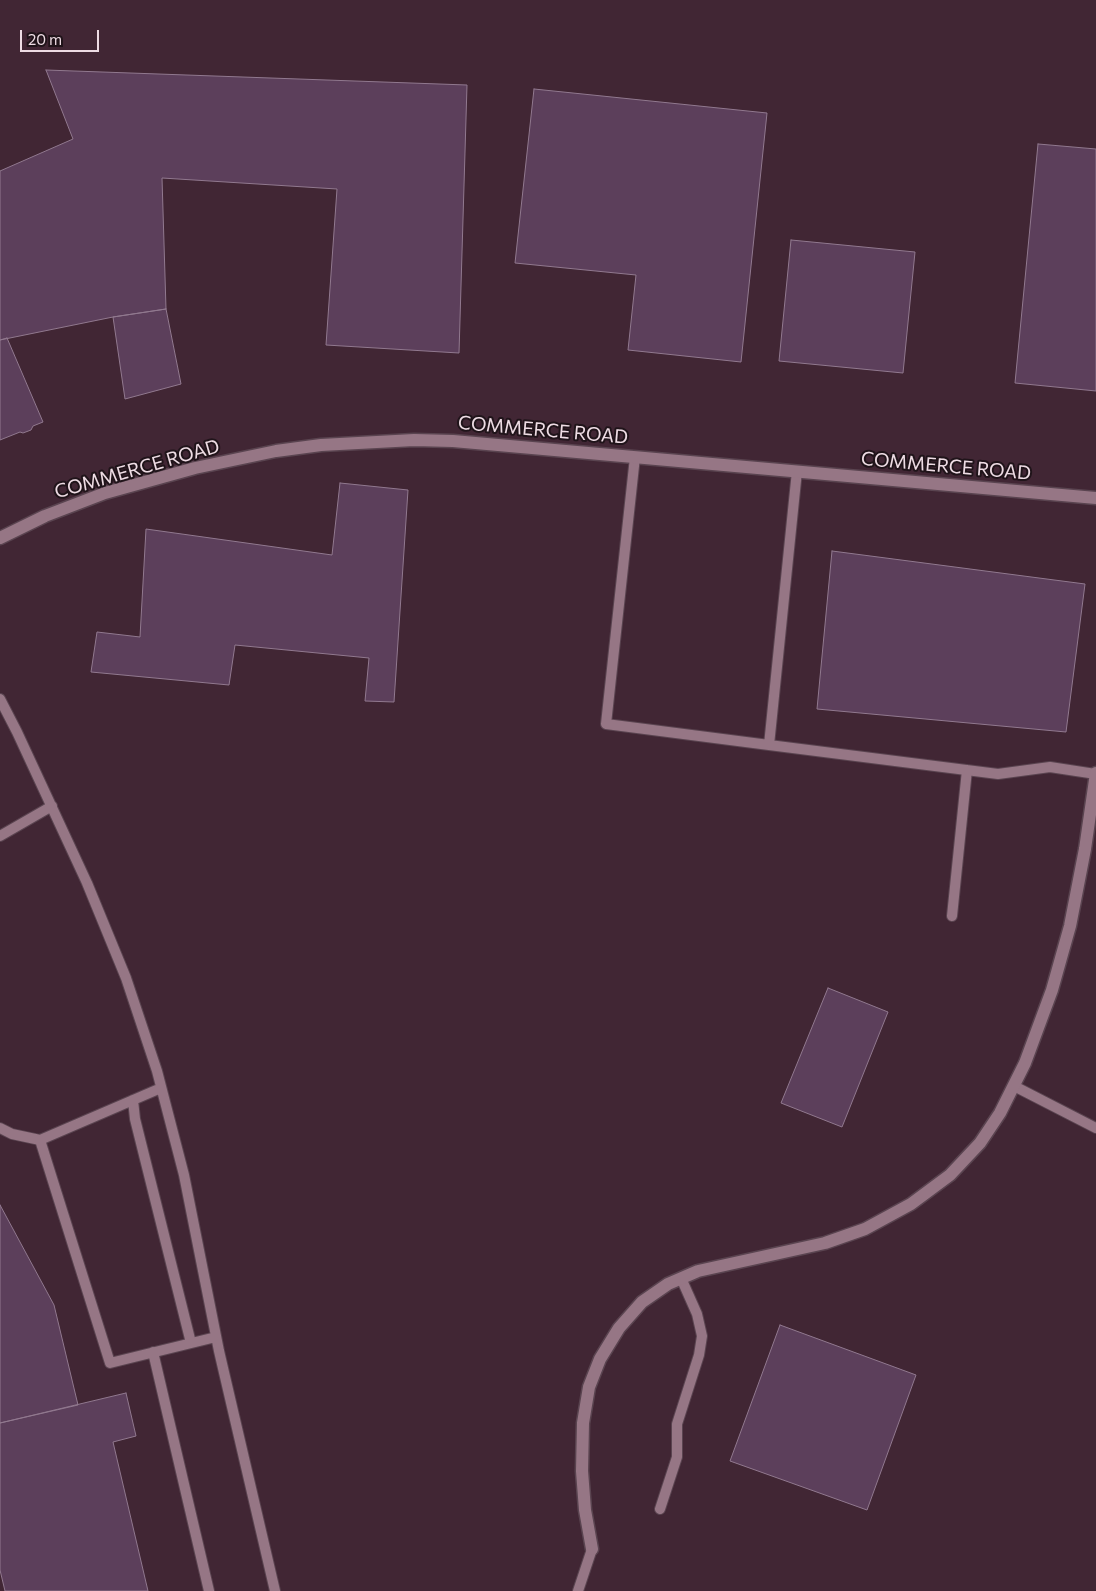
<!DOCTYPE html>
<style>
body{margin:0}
#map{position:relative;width:1096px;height:1591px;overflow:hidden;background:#412634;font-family:Commissioner,sans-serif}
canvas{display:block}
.scale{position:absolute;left:20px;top:30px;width:79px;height:22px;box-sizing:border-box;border:2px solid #eedce4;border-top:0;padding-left:6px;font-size:15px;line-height:18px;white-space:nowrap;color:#eedce4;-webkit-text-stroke:4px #20141a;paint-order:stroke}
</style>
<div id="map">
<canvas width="1096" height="1591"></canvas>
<div class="scale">20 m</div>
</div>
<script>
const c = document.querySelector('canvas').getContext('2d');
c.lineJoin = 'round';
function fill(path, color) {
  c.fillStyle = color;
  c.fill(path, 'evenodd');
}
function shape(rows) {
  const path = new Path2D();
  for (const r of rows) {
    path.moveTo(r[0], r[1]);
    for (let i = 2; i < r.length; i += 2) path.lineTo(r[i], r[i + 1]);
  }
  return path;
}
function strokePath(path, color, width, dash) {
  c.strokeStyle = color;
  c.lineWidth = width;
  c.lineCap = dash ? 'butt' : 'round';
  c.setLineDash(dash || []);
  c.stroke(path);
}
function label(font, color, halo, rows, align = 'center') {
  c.font = font + ' Commissioner,sans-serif';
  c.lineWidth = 4;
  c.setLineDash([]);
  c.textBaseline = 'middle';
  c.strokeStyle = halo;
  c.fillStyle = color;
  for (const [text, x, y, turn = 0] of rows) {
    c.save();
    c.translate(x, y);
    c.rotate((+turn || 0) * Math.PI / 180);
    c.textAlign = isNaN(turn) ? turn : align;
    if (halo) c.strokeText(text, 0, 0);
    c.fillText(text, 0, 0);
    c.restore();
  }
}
const building = shape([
 [46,70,467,85,459,353,326,345,337,189,162,178,166,309,113,317,0,340,0,171,73,139,46,70],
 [534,89,767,113,741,362,628,350,636,275,515,263,534,89],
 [1038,144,1096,149,1096,391,1015,383,1038,144],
 [791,240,915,252,903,373,779,361,791,240],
 [166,309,181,384,125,399,113,317,166,309],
 [7,338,43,422,33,426,31,430,23,433,20,432,0,440,0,340,7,338],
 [340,483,408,490,394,702,365,701,369,658,235,645,229,685,91,672,97,632,140,637,146,529,332,555,340,483],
 [832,551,1085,584,1066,732,817,709,832,551],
 [828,988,888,1012,842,1127,781,1103,828,988],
 [0,1205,54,1305,78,1405,0,1423,0,1205],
 [780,1325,916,1375,867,1510,730,1461,780,1325],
 [126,1393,136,1436,113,1442,148,1591,5,1591,0,1570,0,1423,126,1393]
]);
const service = shape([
 [635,457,606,724,769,745,797,471],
 [0,699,17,732,87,883,126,978,157,1071,184,1175,219,1351,275,1591],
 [769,745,998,774,1050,767,1096,774],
 [0,836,52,806],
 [952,916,967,770],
 [1014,1086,1096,1128],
 [133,1100,135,1119,191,1343],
 [0,1128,12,1134,40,1140,110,1363,216,1337],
 [40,1140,161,1088],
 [153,1352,209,1591],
 [660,1509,677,1457,677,1424,699,1355,702,1336,697,1314,681,1278],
 [578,1591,592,1549]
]);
const minor = shape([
 [0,538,45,516,105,493,195,468,276,451,321,445,414,440,453,441,1096,498],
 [592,1549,585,1510,582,1471,583,1423,589,1387,600,1359,619,1328,642,1302,668,1284,698,1271,825,1243,865,1229,911,1204,950,1175,980,1143,1000,1113,1025,1063,1052,990,1070,926,1085,849,1096,773]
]);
const streetNames = [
 ["COMMERCE ROAD",543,430,5],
 ["COMMERCE ROAD",946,466,5],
 ["COMMERCE ROAD",137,469,-16]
];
fill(building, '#5c3f5b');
strokePath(building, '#91798f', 1);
strokePath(service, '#5a4450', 12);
strokePath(minor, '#5a4450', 15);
strokePath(service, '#967685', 10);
strokePath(minor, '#967685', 12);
label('19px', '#eedce4', '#20141a', streetNames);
</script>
